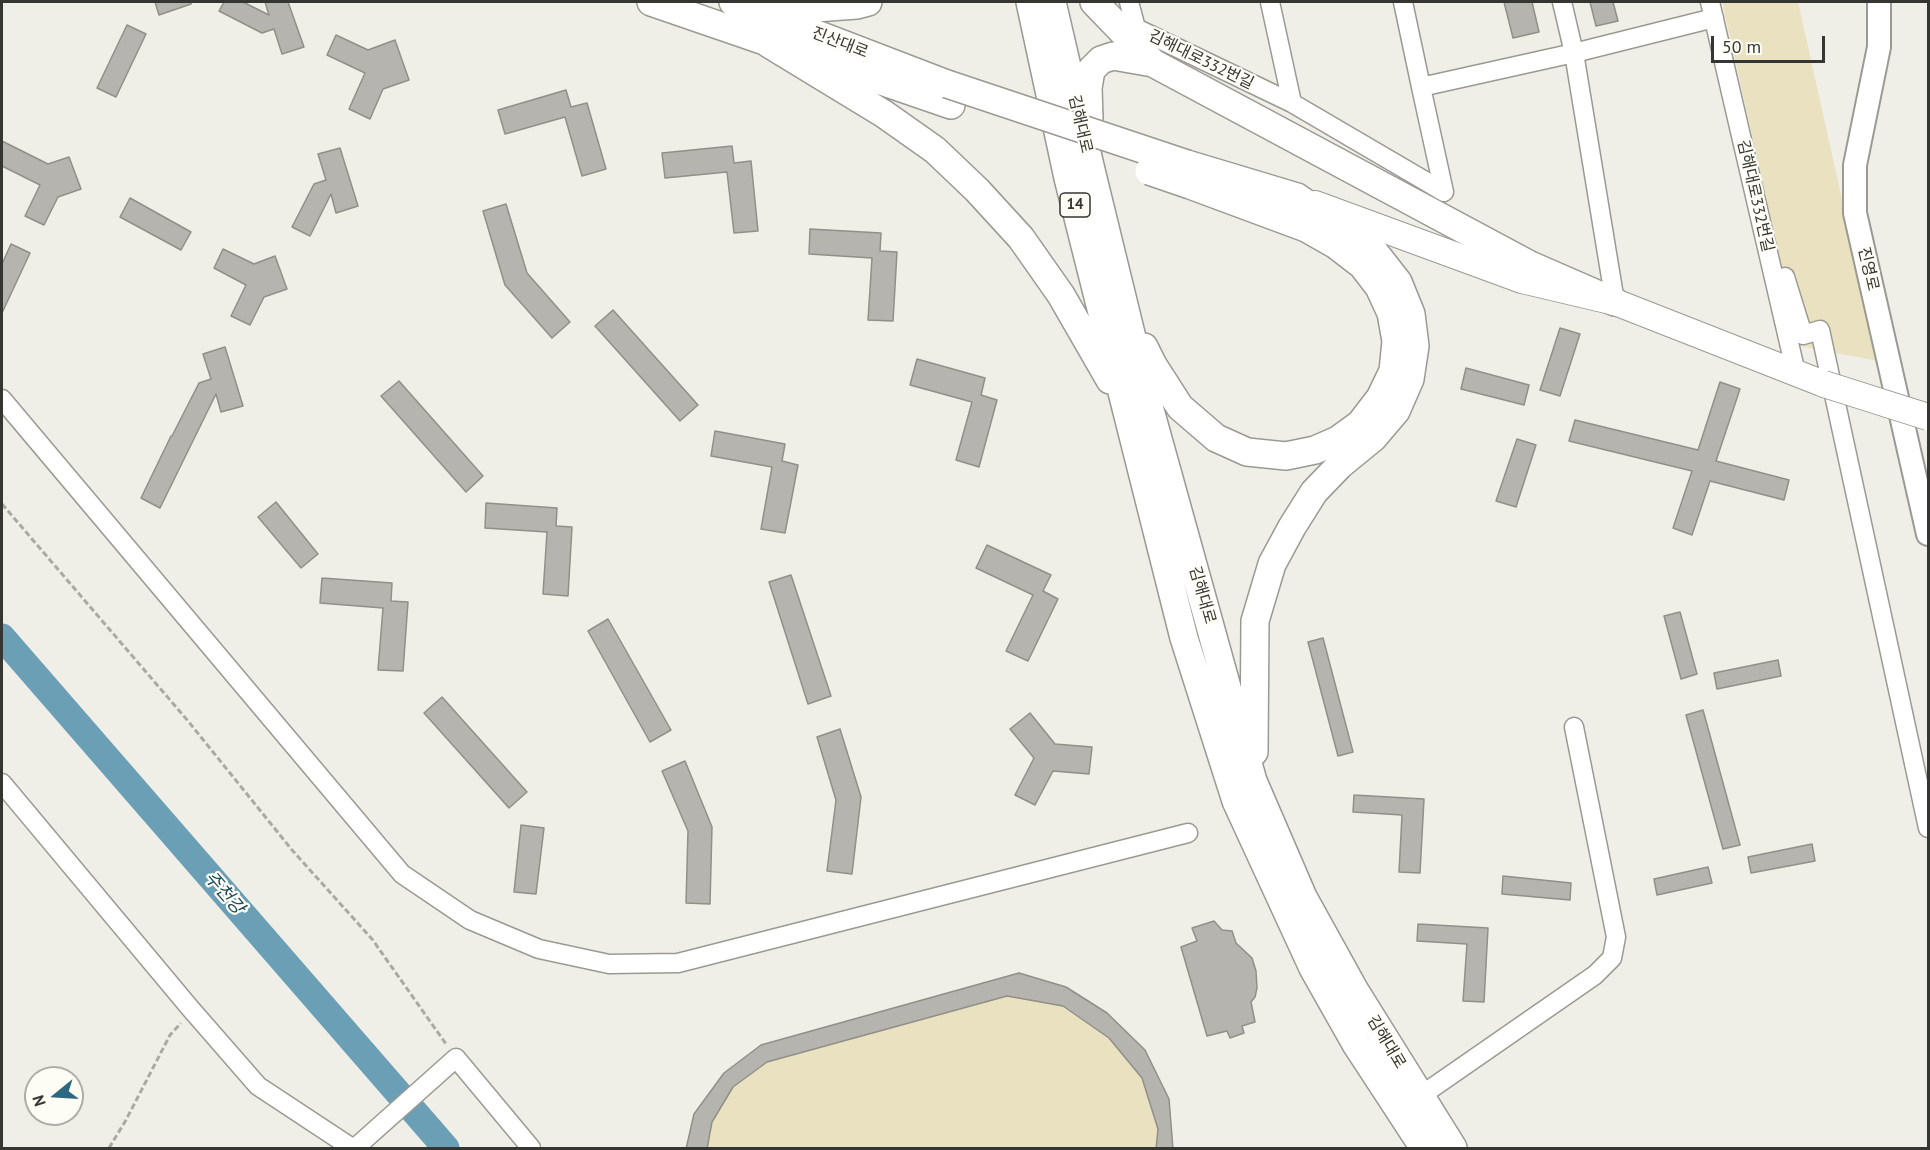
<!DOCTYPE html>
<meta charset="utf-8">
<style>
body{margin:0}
#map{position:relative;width:1930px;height:1150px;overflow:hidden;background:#f0efe7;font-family:"PT Sans",sans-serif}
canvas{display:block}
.frame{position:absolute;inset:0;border:3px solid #353532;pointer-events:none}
.north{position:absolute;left:24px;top:1066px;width:60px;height:60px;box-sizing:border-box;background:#fdfcf5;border:2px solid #adaca7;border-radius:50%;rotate:252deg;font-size:16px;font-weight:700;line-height:24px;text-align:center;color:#353532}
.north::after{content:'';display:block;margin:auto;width:21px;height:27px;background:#2c687f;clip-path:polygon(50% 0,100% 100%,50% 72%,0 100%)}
.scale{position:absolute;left:1711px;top:36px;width:114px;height:27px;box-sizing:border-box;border:3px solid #353532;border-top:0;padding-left:8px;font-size:18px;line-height:21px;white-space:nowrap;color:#353532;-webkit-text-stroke:4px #fdfcf5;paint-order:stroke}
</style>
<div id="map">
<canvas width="1930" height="1150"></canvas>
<div class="frame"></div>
<div class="north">N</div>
<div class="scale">50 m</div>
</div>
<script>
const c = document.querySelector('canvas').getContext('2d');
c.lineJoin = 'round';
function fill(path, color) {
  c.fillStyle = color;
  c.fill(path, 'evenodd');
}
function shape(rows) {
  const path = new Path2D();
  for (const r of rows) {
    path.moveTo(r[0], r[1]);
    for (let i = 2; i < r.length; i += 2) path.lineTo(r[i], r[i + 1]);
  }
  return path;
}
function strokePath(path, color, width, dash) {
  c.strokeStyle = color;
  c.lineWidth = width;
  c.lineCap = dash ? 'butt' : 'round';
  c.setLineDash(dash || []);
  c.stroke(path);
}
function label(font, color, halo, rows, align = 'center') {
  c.font = font + ' "PT Sans","Noto Sans KR",sans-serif';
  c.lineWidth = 4.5;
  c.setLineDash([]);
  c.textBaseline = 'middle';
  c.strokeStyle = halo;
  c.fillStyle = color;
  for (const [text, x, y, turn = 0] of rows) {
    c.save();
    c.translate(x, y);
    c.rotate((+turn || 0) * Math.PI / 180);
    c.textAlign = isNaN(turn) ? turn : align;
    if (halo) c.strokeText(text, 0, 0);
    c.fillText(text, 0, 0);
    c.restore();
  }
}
const green = shape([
 [1722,2,1798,2,1878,361,1800,346],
 [1019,973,1066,987,1107,1013,1145,1050,1169,1099,1173,1148,686,1148,694,1114,724,1073,761,1045]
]);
const river = shape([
 [2,637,446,1148]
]);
const building = shape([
 [155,2,191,2,191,4,159,15,155,2],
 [224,2,243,2,269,15,265,2,288,2,304,47,282,54,274,29,262,33,219,11,224,2],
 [1504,2,1532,2,1539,32,1513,38,1504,2],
 [1590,2,1613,2,1618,21,1596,26,1590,2],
 [127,25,146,34,116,97,97,88,127,25],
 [336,35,368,50,395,40,409,80,383,89,370,119,349,109,365,73,327,55,336,35],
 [566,90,571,107,587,103,606,169,582,176,565,117,505,134,498,110,566,90],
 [2,141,48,164,69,157,81,189,58,197,44,225,25,216,40,185,2,166,2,141],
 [732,146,734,163,751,161,758,231,734,233,727,172,665,178,662,153,732,146],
 [340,148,358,206,336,213,331,194,310,236,292,227,314,184,326,180,318,154,340,148],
 [130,198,191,232,181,250,120,217,130,198],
 [506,204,527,273,570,322,552,338,505,285,483,211,506,204],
 [810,229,881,233,880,251,897,252,893,321,868,320,872,258,809,254,810,229],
 [11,244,30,253,2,313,2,264,11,244],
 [223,249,254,264,275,256,287,289,264,297,250,325,231,316,246,285,214,268,223,249],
 [613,310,698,405,680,421,595,326,613,310],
 [1560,328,1580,334,1560,396,1540,390,1560,328],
 [225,347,243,406,221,412,216,394,160,508,141,498,171,436,172,436,199,383,211,379,203,354,225,347],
 [917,359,985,378,981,395,997,400,979,467,956,460,972,402,910,385,917,359],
 [1466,368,1529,385,1524,405,1461,389,1466,368],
 [399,381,483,476,466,492,381,396,399,381],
 [1720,382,1740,389,1716,461,1789,480,1784,500,1710,481,1692,535,1673,528,1692,471,1569,441,1575,420,1698,450,1720,382],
 [715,431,785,444,782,461,798,465,785,533,761,529,772,467,711,456,715,431],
 [1517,439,1536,445,1516,507,1496,501,1517,439],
 [276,502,318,554,301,568,258,517,276,502],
 [486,503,557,508,556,526,572,527,568,596,543,594,547,532,485,528,486,503],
 [987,545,1051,575,1043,591,1058,599,1028,661,1006,651,1033,595,976,568,987,545],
 [791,575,831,696,808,704,769,582,791,575],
 [322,578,392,583,391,601,408,602,403,671,378,670,383,608,320,603,322,578],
 [1680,612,1697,674,1681,679,1664,616,1680,612],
 [608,619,671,730,650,742,588,631,608,619],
 [1323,638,1353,752,1338,756,1308,642,1323,638],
 [1778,660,1781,676,1717,689,1714,673,1778,660],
 [442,697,527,792,509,808,424,713,442,697],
 [1703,710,1740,845,1723,849,1686,715,1703,710],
 [1030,713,1055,744,1092,747,1089,774,1053,771,1035,805,1015,795,1034,758,1010,729,1030,713],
 [840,729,861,797,852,874,827,871,836,800,817,737,840,729],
 [685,761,712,827,710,904,686,903,688,831,662,771,685,761],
 [1354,795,1424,799,1420,873,1399,872,1402,815,1353,812,1354,795],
 [521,825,544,828,536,894,514,892,521,825],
 [1812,844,1815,861,1751,873,1748,857,1812,844],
 [1708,867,1712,883,1657,895,1654,879,1708,867],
 [1503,876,1571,883,1570,900,1502,894,1503,876],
 [1214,921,1222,930,1232,931,1236,943,1252,958,1256,971,1257,988,1255,997,1251,1002,1255,1022,1242,1026,1244,1033,1230,1038,1227,1031,1207,1036,1181,947,1197,941,1192,928,1214,921],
 [1418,924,1488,928,1484,1002,1463,1001,1467,944,1417,941,1418,924],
 [1019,973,1066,987,1107,1013,1145,1050,1169,1099,1173,1149,1156,1149,1158,1129,1142,1078,1109,1038,1063,1006,1007,996,767,1062,733,1087,712,1122,707,1149,686,1149,694,1114,724,1073,761,1045,1019,973]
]);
const path = shape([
 [2,504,188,721,292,850,372,939,446,1044],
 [109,1148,126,1120,170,1035,181,1023]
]);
const minor = shape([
 [1129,2,1136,28,1292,103,1270,2],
 [1403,2,1421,87],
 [1562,2,1574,53,1615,302],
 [1710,2,1796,373],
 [1292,103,1444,192,1421,87,1574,53,1714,18],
 [1775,281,1785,277,1803,335,1820,330,1928,828],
 [2,399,402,874,470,920,539,949,609,964,678,963,1188,833],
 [2,783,190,1008,258,1086,352,1148],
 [1419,1097,1595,975,1612,958,1616,937,1574,727],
 [355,1148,456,1058,531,1148]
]);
const tertiary = shape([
 [1879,2,1879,47,1855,165,1855,213,1928,534]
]);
const secondary = shape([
 [1315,204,1522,280,1615,302,1824,384]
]);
const primary = shape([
 [651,2,951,105],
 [733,2,947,84],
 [770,2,815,8,857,5,868,2],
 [1030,2,1068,178,1184,638,1236,801,1313,968,1356,1044,1424,1148],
 [1052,2,1091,170,1147,399,1253,781,1303,897,1355,991,1453,1148],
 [1094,2,1153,63,1530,265,1615,302],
 [769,44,884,114,935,150,977,190,1021,238,1061,295,1110,380],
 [1089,118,1088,88,1091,70,1101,60,1113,56,1153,63],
 [1187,164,1297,197,1373,250,1398,282,1411,314,1415,346,1410,379,1396,411,1373,438,1340,465,1314,492,1292,527,1272,564,1255,621,1254,752],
 [1144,347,1153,365,1180,407,1216,438,1247,452,1286,456,1315,450,1338,440,1360,424,1380,398,1393,371,1396,341,1391,313,1379,287,1362,265,1336,245,1306,228,1190,185]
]);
const secondaryBridge = shape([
 [1824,384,1928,417]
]);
const primaryBridge = shape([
 [947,84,1187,164],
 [1149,171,1190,185]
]);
const shields = [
 [1075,205,30]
];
const shieldNames = [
 ["14",1075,205]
];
const streetNames = [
 ["진산대로",840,43,21],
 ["김해대로332번길",1201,60,26],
 ["김해대로",1080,124,77],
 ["김해대로332번길",1755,196,77],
 ["진영로",1868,269,77],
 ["김해대로",1202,595,74],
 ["김해대로",1386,1042,59]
];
const waterNames = [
 ["주천강",224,893,49]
];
fill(green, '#e9e1c0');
strokePath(river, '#6a9fb6', 27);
fill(building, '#b6b4ae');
strokePath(building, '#908f88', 1.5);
strokePath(minor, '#9a9992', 21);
strokePath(tertiary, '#9a9992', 26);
strokePath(secondary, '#9a9992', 28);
strokePath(primary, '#9a9992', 30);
strokePath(path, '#aaaaa4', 3, [6, 3]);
strokePath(minor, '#fff', 18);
strokePath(tertiary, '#fff', 22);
strokePath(secondary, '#fff', 26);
strokePath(primary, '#fff', 27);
strokePath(secondaryBridge, '#9a9992', 28, []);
strokePath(primaryBridge, '#9a9992', 30, []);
strokePath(secondaryBridge, '#fff', 26);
strokePath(primaryBridge, '#fff', 27);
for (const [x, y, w] of shields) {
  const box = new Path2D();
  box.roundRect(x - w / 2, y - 12, w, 24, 4.5);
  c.fillStyle = '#fdfcf5';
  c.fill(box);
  strokePath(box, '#353532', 1.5);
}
label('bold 15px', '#353532', null, shieldNames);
label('16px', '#353532', '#fdfcf5', streetNames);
label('italic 18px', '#1b495a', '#fdfcf5', waterNames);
</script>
